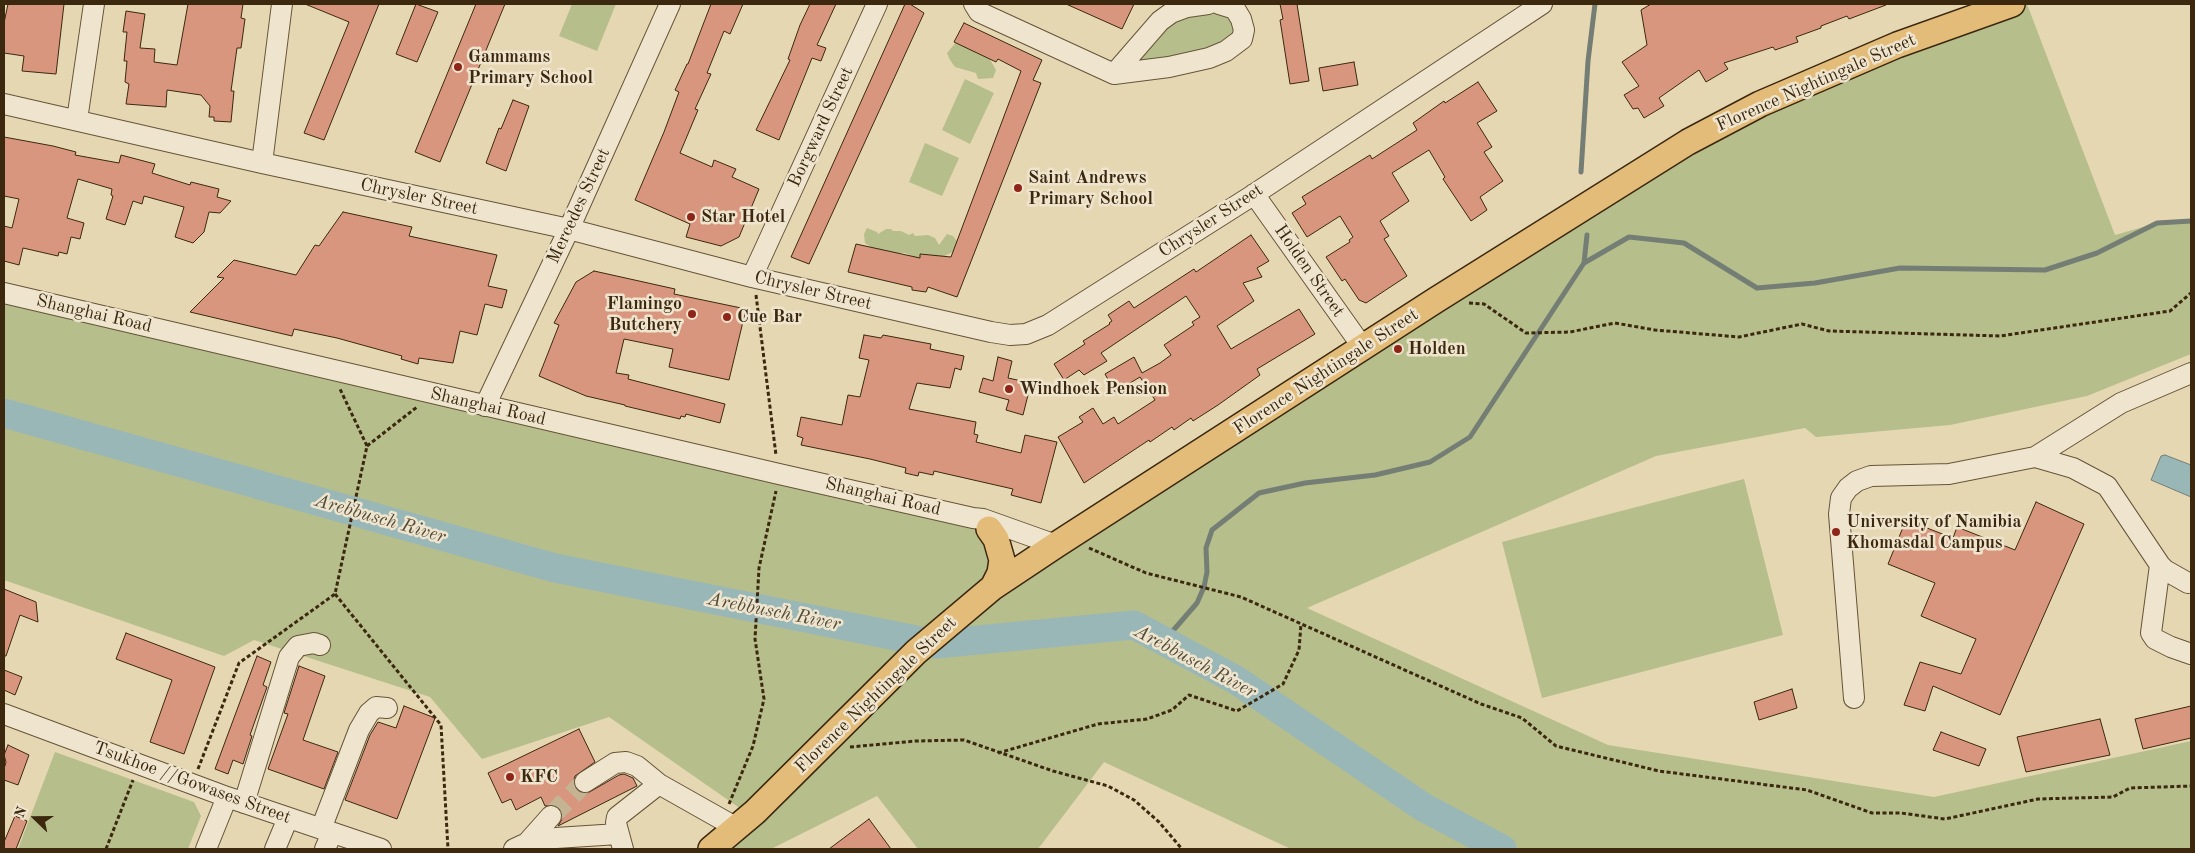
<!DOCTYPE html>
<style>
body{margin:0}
#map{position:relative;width:2195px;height:853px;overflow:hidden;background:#e6d7b3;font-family:"Old Standard TT",serif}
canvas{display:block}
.frame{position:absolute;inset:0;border:5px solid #3b280f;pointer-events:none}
.north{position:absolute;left:10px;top:793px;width:50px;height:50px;-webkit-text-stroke:4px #efe5ce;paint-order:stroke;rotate:292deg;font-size:14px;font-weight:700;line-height:20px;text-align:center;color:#3b280f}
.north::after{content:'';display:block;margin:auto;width:18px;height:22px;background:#3b280f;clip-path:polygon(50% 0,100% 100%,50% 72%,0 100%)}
</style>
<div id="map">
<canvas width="2195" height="853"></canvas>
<div class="frame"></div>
<div class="north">N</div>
</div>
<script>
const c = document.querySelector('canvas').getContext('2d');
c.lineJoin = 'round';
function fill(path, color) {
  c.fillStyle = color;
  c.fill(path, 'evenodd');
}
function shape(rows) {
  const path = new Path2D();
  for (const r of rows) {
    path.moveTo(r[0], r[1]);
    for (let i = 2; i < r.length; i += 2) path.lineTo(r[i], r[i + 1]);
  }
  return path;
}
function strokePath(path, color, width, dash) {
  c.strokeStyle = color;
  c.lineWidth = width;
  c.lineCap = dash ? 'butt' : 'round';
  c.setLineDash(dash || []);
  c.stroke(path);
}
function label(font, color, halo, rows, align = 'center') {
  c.font = font + ' "Old Standard TT",serif';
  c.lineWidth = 5;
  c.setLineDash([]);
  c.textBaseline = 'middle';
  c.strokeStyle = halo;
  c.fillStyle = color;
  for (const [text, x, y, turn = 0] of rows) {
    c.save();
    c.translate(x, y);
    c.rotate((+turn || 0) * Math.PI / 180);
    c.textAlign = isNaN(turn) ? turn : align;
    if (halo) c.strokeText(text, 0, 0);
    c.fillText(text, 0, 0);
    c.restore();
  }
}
const green = shape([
 [572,4,616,4,597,51,559,36],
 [2012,4,2027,4,2115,235,2157,223,2191,221,2191,354,2087,396,1950,425,1816,437,1805,428,1656,456,1307,608,1608,745,1934,797,2191,741,2191,849,1291,849,1104,762,1038,849,918,849,877,796,771,849,711,849,751,816,609,717,482,759,430,697,254,640,224,656,4,580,4,293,973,518,1000,573,1688,142],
 [1227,10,1241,43,1174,60,1133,61,1165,21],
 [957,41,988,56,996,70,993,78,978,79,976,73,955,67,950,60,947,53],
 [965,79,994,93,970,144,942,130],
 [925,143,959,158,942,196,909,182],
 [867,228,877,232,878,234,886,229,891,229,893,231,901,231,909,235,913,233,915,236,928,235,935,238,939,245,947,234,953,236,957,241,957,248,953,252,929,263,905,253,885,253,876,251,865,243,864,234],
 [1744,479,1783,635,1542,698,1502,542],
 [55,752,194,802,201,816,188,849,18,849]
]);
const water = shape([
 [2165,455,2191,465,2191,497,2151,480,2161,456,2165,455]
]);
const stream = shape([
 [1581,172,1588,61,1595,4],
 [1584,263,1587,235],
 [1164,641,1197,603,1204,587,1207,572,1206,548,1212,530,1259,493,1305,483,1375,475,1430,462,1470,437,1584,263,1629,237,1684,243,1757,288,1815,283,1900,268,2045,270,2097,253,2157,223,2191,221]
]);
const river = shape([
 [4,413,555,568,936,644,1134,625,1236,680,1423,807,1502,849]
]);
const building = shape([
 [8,4,64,4,56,74,22,71,24,56,4,53,4,23,8,4],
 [188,4,243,4,241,18,245,19,241,48,237,48,231,91,234,91,231,122,214,121,214,117,209,117,210,106,201,95,167,90,166,107,126,104,129,84,125,82,127,61,124,61,127,32,123,32,126,11,145,14,140,48,155,49,154,62,177,65,188,4],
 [305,4,379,4,324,140,304,133,349,22,305,4],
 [416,4,438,12,417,62,396,54,416,4],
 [476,4,505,4,440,162,415,152,476,4],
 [711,4,743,4,730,34,724,31,707,73,711,74,695,109,698,110,680,153,712,167,714,160,736,169,732,177,759,189,739,237,721,246,686,237,690,224,635,200,664,132,679,92,675,90,687,64,688,64,711,4],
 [810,4,836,4,817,45,826,48,821,61,812,58,779,140,756,130,790,60,788,59,800,25,810,4],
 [905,4,910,4,924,13,809,264,791,257,905,4],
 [1066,4,1134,4,1122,29,1066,4],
 [1280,4,1297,4,1309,81,1290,84,1280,20,1283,19,1280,4],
 [1651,4,1886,4,1886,5,1849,19,1847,16,1821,26,1821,28,1796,37,1798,42,1775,50,1773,47,1724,63,1728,69,1706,82,1699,70,1659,98,1664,106,1644,118,1638,108,1633,109,1624,95,1639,86,1622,62,1647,45,1641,10,1651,4],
 [964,23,1042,60,1033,80,1041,83,957,297,928,287,926,292,912,290,912,287,848,272,856,244,920,258,920,254,951,257,1021,71,998,59,996,62,954,42,964,23],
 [1354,62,1358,85,1323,91,1319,68,1354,62],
 [1478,82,1497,111,1477,123,1492,147,1484,152,1503,181,1480,197,1487,210,1471,221,1443,179,1445,177,1429,150,1392,173,1409,201,1380,221,1389,236,1384,239,1407,276,1366,303,1359,300,1345,279,1342,281,1326,257,1350,242,1349,240,1353,237,1340,216,1307,237,1292,213,1306,204,1302,197,1370,155,1372,159,1417,130,1413,123,1444,101,1445,103,1478,82],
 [513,100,529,106,506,171,486,163,499,128,501,129,513,100],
 [4,137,53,146,76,152,75,155,119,163,121,155,155,164,152,173,190,185,191,182,219,189,217,197,231,201,220,213,209,212,204,232,193,243,175,237,184,207,144,196,142,204,133,201,125,225,106,219,113,196,111,195,112,189,78,179,67,218,84,223,80,239,71,237,67,254,59,252,58,256,23,248,19,265,4,261,4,226,12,228,19,199,4,196,4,137],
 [343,212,412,227,409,236,497,255,488,286,507,290,502,308,485,304,477,335,460,331,453,363,419,358,418,364,401,359,402,356,337,338,294,329,292,336,190,312,224,278,217,277,234,260,296,275,315,245,319,246,343,212],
 [1251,235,1269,261,1257,268,1262,277,1243,283,1254,301,1217,326,1231,349,1299,309,1315,334,1257,369,1260,375,1218,405,1193,421,1191,418,1174,430,1172,427,1150,442,1149,440,1084,483,1058,437,1083,422,1079,417,1093,408,1103,424,1114,417,1118,424,1155,400,1140,377,1115,392,1105,374,1134,357,1142,373,1160,363,1171,355,1164,345,1194,325,1192,322,1200,317,1186,296,1101,353,1107,361,1084,375,1079,370,1064,380,1054,364,1085,344,1083,341,1110,324,1109,323,1112,321,1108,315,1129,301,1134,308,1194,269,1196,272,1251,235],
 [594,271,675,289,674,294,746,309,729,380,669,367,673,349,624,339,616,373,629,375,628,379,725,404,720,423,686,414,685,417,681,416,680,419,625,406,625,405,586,396,539,376,559,325,554,323,576,282,594,271],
 [864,335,881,338,883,335,931,344,930,349,964,356,961,370,955,368,950,388,917,383,909,409,976,422,974,434,978,435,976,442,1021,453,1025,435,1057,442,1041,503,1011,495,1013,489,934,471,933,475,919,472,918,476,905,473,906,468,870,459,801,445,803,438,797,436,801,417,842,425,848,395,860,397,869,360,859,358,864,335],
 [998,357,1012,361,1008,378,1031,383,1023,415,1006,410,1009,400,979,392,983,378,993,381,998,357],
 [2036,502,2084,524,2000,715,1933,686,1925,711,1904,705,1920,662,1961,674,1976,639,1921,616,1935,583,1888,564,1906,520,1953,538,1957,527,2015,550,2036,502],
 [4,589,36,602,38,622,20,615,6,656,4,656,4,589],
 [126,633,215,667,184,754,150,742,172,680,116,659,126,633],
 [257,656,271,662,263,685,267,687,250,735,252,736,243,764,233,760,228,774,215,769,257,656],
 [299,666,325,676,303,740,338,752,324,789,268,769,288,714,284,713,299,666],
 [4,670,22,677,15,695,4,690,4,670],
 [1792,689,1797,708,1759,720,1754,702,1792,689],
 [404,706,435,718,397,819,345,800,370,735,378,722,396,728,404,706],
 [2191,706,2191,738,2143,749,2135,719,2191,706],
 [2100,719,2110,755,2026,772,2017,737,2100,719],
 [579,729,595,762,575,776,573,783,575,789,580,793,586,794,619,775,624,774,633,778,637,786,558,826,562,819,562,812,554,805,545,806,541,797,516,810,511,799,502,803,488,773,579,729],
 [1941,732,1986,749,1979,766,1933,750,1941,732],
 [8,745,29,755,18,785,4,780,4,769,6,762,4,755,8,745],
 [15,816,27,821,16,849,4,849,4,842,15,816],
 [869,819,891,849,829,849,869,819]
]);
const minorTunnel = shape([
 [551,816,585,782]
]);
const path = shape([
 [756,295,776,455],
 [1469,303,1484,304,1526,333,1570,332,1615,323,1655,330,1739,337,1802,324,1829,331,2000,336,2170,311,2191,293],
 [367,446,417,407],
 [1089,548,1146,573,1241,597,1481,704,1522,718,1556,746,1659,771,1807,790,1872,813,1901,813,1945,819,2038,799,2113,797,2130,788,2191,786],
 [335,594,441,725,448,849],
 [850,747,916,741,964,740,1053,771,1108,786,1134,800,1159,822,1182,849],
 [998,753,1098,724,1147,719,1172,710,1189,695,1237,711,1283,684,1299,650,1301,624],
 [198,769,239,663,335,594,367,446,340,389],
 [729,804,753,746,764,699,755,639,759,568,776,491],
 [106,849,133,780]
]);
const minor = shape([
 [974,4,979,12,1114,74,1169,67,1209,58,1226,51,1242,39,1244,30,1241,19,1235,9,1219,4],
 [1114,74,1160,21,1171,13,1187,7,1208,4],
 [4,104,262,163,569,229,752,277,991,332,1010,335,1026,334,1048,325,1250,197,1542,4],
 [77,120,94,4],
 [262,163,282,4],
 [1254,194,1364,349],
 [752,277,877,4],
 [4,293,779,474,973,518,983,519,1056,545],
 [485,406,569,229,670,4],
 [2035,457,2073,468,2107,486,2160,565,2165,570,2188,583],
 [2160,565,2151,633,2155,639,2171,647,2191,654],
 [1854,698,1839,514,1841,498,1848,488,1857,481,1871,476,1949,474,2035,457,2121,403,2191,373],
 [4,714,227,797,381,849],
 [585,782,615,763,626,762,637,766,659,784],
 [244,803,289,657,298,646,314,643,320,645],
 [321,829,359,730,369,713,376,707,387,708],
 [527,843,551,816],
 [206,849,227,797],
 [275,849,288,818],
 [325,849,332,833],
 [514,849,527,843,556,838,618,834],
 [623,849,616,823,617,817,659,784,737,828]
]);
const major = shape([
 [989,529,996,539,1002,560,1000,573,993,587],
 [711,849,755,812,916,652,993,587,1056,545,1436,300,1688,142,1760,104,1897,45,2012,4]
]);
const markers = [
 [458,67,5,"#8f2418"],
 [1018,188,5,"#8f2418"],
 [691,217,5,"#8f2418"],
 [692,314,5,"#8f2418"],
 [727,317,5,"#8f2418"],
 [1398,349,5,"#8f2418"],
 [1009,389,5,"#8f2418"],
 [1836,532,5,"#8f2418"],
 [510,777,5,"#8f2418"]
];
const poiNames = [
 ["Gammams",468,57],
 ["Primary School",468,78],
 ["Saint Andrews",1028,178],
 ["Primary School",1028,199],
 ["Star Hotel",701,217],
 ["Flamingo",682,304,"right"],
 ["Butchery",682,325,"right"],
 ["Cue Bar",737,317],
 ["Holden",1408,349],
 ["Windhoek Pension",1019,389],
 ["University of Namibia",1846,522],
 ["Khomasdal Campus",1846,543],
 ["KFC",520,777]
];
const streetNames = [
 ["Florence Nightingale Street",1816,83,-24],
 ["Borgward Street",821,127,-65],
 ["Chrysler Street",419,197,12],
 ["Mercedes Street",579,206,-65],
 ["Chrysler Street",1211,221,-33],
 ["Holden Street",1309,271,55],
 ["Chrysler Street",813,291,13],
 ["Shanghai Road",94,314,13],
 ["Florence Nightingale Street",1326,372,-33],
 ["Shanghai Road",488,407,13],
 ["Shanghai Road",883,497,13],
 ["Florence Nightingale Street",876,695,-44],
 ["Tsukhoe //Gowases Street",192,783,20]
];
const waterNames = [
 ["Arebbusch River",380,519,16],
 ["Arebbusch River",774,612,11],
 ["Arebbusch River",1195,662,28]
];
fill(green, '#b6be8c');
fill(water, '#9ab7b7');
strokePath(water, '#747e74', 1);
strokePath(stream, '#747e74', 5);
strokePath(river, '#9ab7b7', 29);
fill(building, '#d9967e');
strokePath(building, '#3b280f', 1);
strokePath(minorTunnel, '#c4b492', 20, [20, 10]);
strokePath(minor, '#665438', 22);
strokePath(major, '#3b280f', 28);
strokePath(path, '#3b280f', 3, [4, 2.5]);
strokePath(minor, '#efe5ce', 20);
strokePath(major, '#e3bc7a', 25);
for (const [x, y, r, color] of markers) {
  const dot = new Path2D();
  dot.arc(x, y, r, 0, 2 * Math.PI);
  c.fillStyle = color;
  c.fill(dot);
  strokePath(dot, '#efe5ce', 2);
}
label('bold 18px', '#3b280f', '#efe5ce', poiNames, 'left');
label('18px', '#3b280f', '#efe5ce', streetNames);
label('italic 19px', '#534c39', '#efe5ce', waterNames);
</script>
